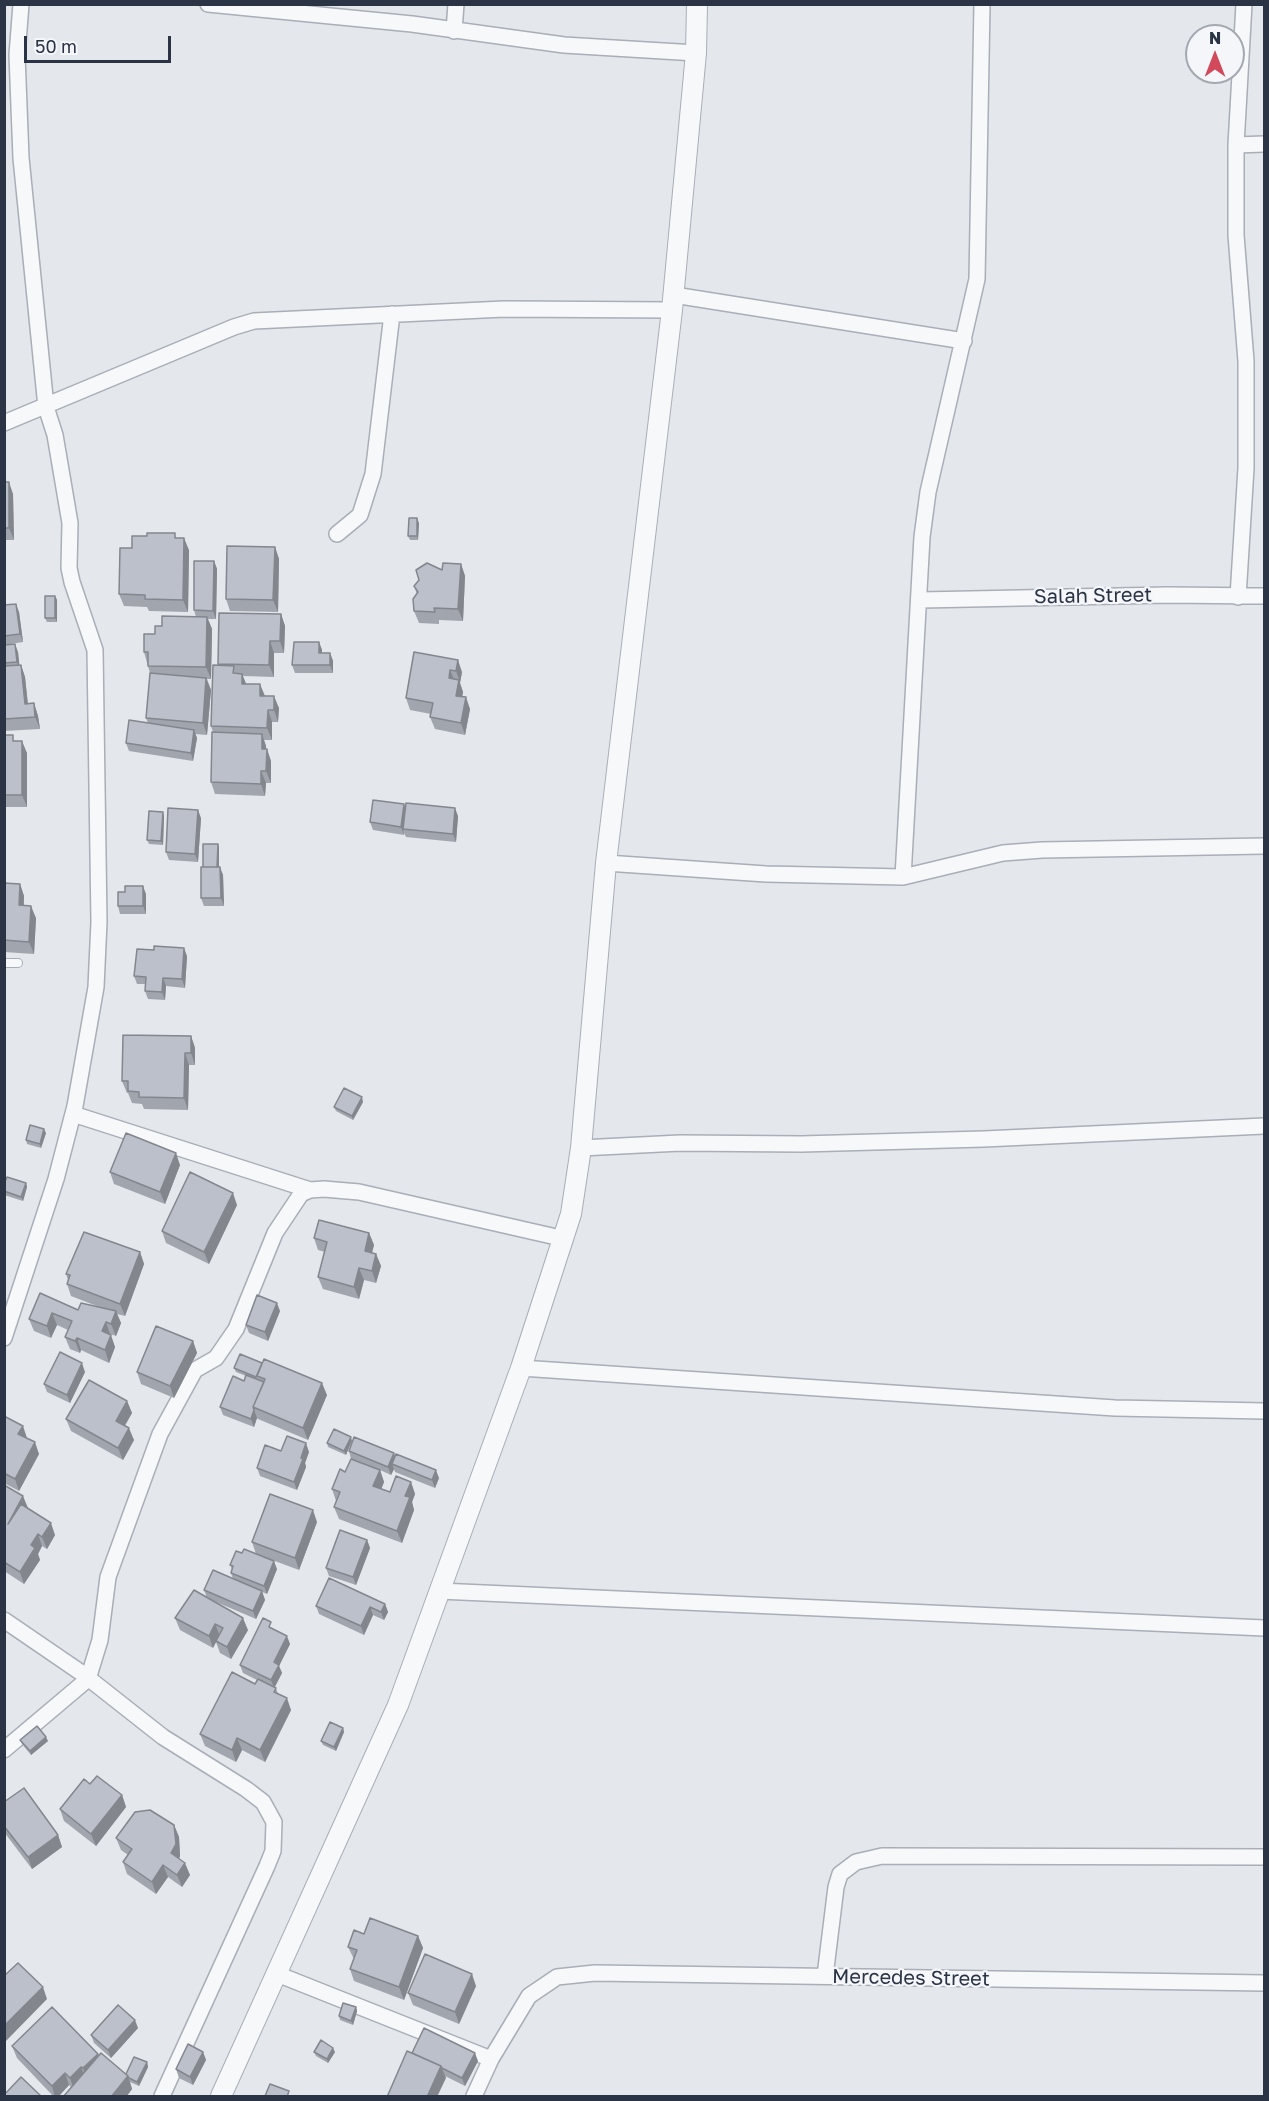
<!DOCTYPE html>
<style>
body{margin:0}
#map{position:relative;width:1269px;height:2101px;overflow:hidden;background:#e4e7ec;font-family:"Golos Text",sans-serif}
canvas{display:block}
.frame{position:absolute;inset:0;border:6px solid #2b3445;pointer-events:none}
.north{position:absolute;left:1185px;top:24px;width:60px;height:60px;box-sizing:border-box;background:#f4f6f9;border:2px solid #a4a8b1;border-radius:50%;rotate:0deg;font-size:16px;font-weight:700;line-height:24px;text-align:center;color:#2b3445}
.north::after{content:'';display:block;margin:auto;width:21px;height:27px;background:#d1495b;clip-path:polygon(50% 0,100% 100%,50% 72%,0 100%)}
.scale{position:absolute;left:24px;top:36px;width:147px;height:27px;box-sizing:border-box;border:3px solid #2b3445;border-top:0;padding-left:8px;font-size:18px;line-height:21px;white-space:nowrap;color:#2b3445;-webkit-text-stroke:4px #f4f6f9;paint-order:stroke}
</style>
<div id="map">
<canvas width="1269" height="2101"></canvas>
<div class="frame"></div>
<div class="north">N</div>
<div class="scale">50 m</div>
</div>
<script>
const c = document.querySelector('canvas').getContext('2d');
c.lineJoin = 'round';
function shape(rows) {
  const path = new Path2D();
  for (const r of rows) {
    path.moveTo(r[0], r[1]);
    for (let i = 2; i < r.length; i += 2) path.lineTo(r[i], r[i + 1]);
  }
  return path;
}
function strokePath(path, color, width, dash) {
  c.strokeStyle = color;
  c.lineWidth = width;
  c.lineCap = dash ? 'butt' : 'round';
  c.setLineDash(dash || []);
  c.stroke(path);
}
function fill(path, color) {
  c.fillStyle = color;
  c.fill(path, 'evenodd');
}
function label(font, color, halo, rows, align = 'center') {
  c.font = font + ' "Golos Text",sans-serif';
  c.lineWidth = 4.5;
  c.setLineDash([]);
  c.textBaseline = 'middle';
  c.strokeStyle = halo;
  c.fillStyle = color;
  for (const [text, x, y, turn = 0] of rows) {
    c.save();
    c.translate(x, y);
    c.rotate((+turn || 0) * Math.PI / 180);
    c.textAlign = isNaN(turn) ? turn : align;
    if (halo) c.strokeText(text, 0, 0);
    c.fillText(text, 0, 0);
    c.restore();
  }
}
const service = shape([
 [4,963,18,963]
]);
const minor = shape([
 [208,4,412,24,564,45,696,53],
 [454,31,456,4],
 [1236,145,1264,144],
 [674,295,964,341],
 [4,423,234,327,254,321,504,309,672,310],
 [337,534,360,515,373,474,392,314],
 [1238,597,1246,468,1246,361,1236,235,1236,145,1244,4],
 [921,600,1167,595,1264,596],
 [606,863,766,874,903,877,1003,853,1042,850,1264,846],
 [903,877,922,537,928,492,977,279,982,4],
 [73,1114,310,1190],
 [581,1148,680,1143,801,1144,984,1139,1264,1126],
 [4,1338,56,1179,75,1106,96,987,99,922,95,650,72,582,69,568,70,523,55,435,46,407,21,158,17,55,21,4],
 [521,1368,1115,1408,1264,1411],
 [439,1591,1264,1628],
 [4,1620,83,1674,163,1737,246,1789,263,1802,274,1822,273,1851,267,1866,162,2096],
 [4,1750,88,1679,100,1640,108,1577,160,1434,195,1370,216,1358,236,1329,275,1233,301,1194,310,1190,324,1189,359,1192,565,1239],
 [277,1974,491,2059],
 [825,1976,836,1887,840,1874,856,1862,882,1856,1264,1857],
 [474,2096,491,2059,529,1996,557,1977,595,1973,1264,1983]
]);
const tertiary = shape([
 [221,2096,398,1705,521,1368,571,1214,581,1148,606,863,672,310,696,53,697,4]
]);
const wall = shape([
 [4,482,13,494,14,540,4,540],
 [419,523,418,540,410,540,408,536],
 [176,538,189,550,188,612,149,611,147,607,124,606,119,594,132,548],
 [275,547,279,559,278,612,230,611,226,599],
 [214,561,217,569,216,619,208,619,212,629,211,679,207,679,211,690,207,735,195,734,197,738,193,761,129,751,126,743,148,723,146,718,150,673,144,652,162,626,196,617,194,610],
 [461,564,465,576,463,621,439,620,439,624,419,623,414,611,417,594,414,586,442,570],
 [55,596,57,600,57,622,47,622,45,618],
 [4,605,19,612,23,642,4,645],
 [281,614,285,626,284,653,274,653,274,677,243,676,246,684,265,696,279,708,278,722,272,722,272,740,264,740,266,746,266,749,271,761,271,783,266,783,265,796,215,794,211,782,213,732,211,726,218,664],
 [319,642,322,650,322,653,330,653,333,661,333,673,295,673,292,665],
 [4,645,18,652,19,665,21,665,25,677,28,704,34,703,38,716,40,729,4,731],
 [414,652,462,672,460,683,463,692,462,697,470,709,465,735,435,729,430,717,431,714,410,710,406,698],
 [4,735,15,741,27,753,27,807,4,807],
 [405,807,458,816,456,842,406,837,404,833,404,835,373,830,370,822],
 [164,816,163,845,149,844,147,840],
 [201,818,198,862,169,860,166,852],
 [218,844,219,848,219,867,223,875,224,906,204,906,201,898,203,867],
 [4,883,20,884,24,896,24,905,36,918,34,954,4,952],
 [125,892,146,894,146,914,120,914,118,906],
 [187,956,185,988,166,986,165,1000,148,999,145,991,146,984,137,984,134,976],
 [191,1036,195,1048,195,1065,189,1065,188,1110,144,1109,142,1104,132,1103,128,1093,127,1093,122,1081],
 [363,1102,353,1120,336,1111,334,1107],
 [46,1133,41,1148,27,1144,26,1140],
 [180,1165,165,1204,114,1184,110,1172],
 [26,1183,27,1187,23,1201,4,1195,4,1184],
 [237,1205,209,1264,166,1243,162,1231],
 [369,1233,374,1245,372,1253,376,1254,381,1266,376,1283,364,1280,359,1299,323,1289,318,1277,325,1252,318,1250,314,1238],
 [140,1252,144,1264,125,1316,117,1314,121,1323,116,1336,110,1334,110,1335,115,1347,109,1363,81,1350,80,1353,70,1349,65,1337,68,1330,57,1325,51,1338,34,1331,29,1319,40,1293,78,1310,102,1308,71,1296,67,1284,68,1280,66,1274],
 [280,1311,268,1341,249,1333,246,1325],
 [193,1341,197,1353,174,1398,141,1384,137,1372],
 [262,1363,262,1364,327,1395,308,1440,258,1419,257,1418,254,1427,223,1415,220,1407,244,1381,246,1376,236,1372,234,1368],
 [85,1372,70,1403,47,1392,44,1384],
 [127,1401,132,1413,125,1426,134,1440,123,1460,71,1431,66,1419],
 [4,1416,27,1438,39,1454,19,1491,4,1483],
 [351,1437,346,1455,328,1447,327,1443],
 [349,1451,395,1457,439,1478,435,1488,395,1472,394,1469,391,1475,380,1470,384,1482,381,1489,390,1492,411,1482,415,1494,412,1502,414,1510,402,1543,339,1519,334,1507,336,1501,332,1489,345,1472,351,1459],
 [309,1452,305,1463,306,1467,297,1490,260,1476,257,1468],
 [4,1485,55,1535,47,1549,42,1546,38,1554,40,1560,24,1584,4,1571],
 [317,1522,299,1570,256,1554,252,1542],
 [367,1540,370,1548,356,1585,329,1576,326,1568],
 [230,1565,277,1569,267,1594,262,1592,265,1600,256,1619,209,1599,248,1630,231,1659,220,1653,216,1642,213,1648,180,1630,175,1618,207,1598,204,1590,233,1579,231,1573,232,1569],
 [385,1604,388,1612,384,1620,373,1615,364,1635,319,1614,316,1606],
 [273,1629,290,1644,279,1666,282,1673,275,1687,276,1688,278,1694,291,1710,265,1762,242,1750,236,1762,205,1746,200,1734,255,1684,257,1680,243,1673,240,1665],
 [343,1728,344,1732,336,1751,323,1745,321,1741],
 [20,1740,48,1741,31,1755,22,1744],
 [90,1784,122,1795,126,1807,96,1846,64,1821,60,1809],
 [4,1802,58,1835,62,1847,32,1869,4,1832],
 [174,1825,179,1837,180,1856,179,1859,190,1875,182,1887,168,1877,156,1894,127,1874,123,1862,128,1855,121,1850,116,1838],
 [364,1934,418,1936,423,1948,404,2000,354,1981,350,1969,354,1959,348,1947],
 [476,1986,459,2024,413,2005,408,1993],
 [356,2007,357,2011,353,2025,340,2020,339,2016],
 [138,2028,111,2058,94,2043,91,2035],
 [12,2046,98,2054,99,2055,126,2074,147,2062,148,2067,139,2086,130,2082,132,2089,126,2097,63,2097,71,2087,69,2085,58,2097,54,2097,17,2058],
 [203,2052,206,2060,193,2085,179,2078,176,2069],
 [314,2052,335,2052,328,2063,316,2056],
 [412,2053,478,2061,465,2086,445,2076,446,2078]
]);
const shadedWall = shape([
 [9,482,13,494,14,540,9,528],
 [417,518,419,523,418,540,417,536],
 [184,538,189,550,188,612,183,600],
 [275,547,279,559,278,612,273,600],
 [214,561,217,569,216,619,213,611],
 [461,564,465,576,463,621,458,609],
 [55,596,57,600,57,622,55,618],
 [16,604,19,612,23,642,20,634],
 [281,614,285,626,284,653,280,641],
 [207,617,212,629,211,679,206,667],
 [270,641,274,653,274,677,269,665],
 [319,642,322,650,322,661,319,653],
 [15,644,18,652,20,670,17,662],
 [330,653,333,661,333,673,330,665],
 [458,660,462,672,460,683,456,671],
 [21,665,25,677,29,716,25,704],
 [450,670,455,682,449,678],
 [242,674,247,686,242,684],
 [206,678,211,690,207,735,203,723],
 [459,680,463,692,460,708,456,696],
 [260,684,265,696,260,696],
 [274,696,279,708,278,722,274,710],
 [466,697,470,709,465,735,461,723],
 [34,703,38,716,40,729,35,717],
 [268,710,272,722,272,740,267,728],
 [194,730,197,738,193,761,191,753],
 [262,734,266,746,266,761,262,749],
 [22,741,27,753,27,807,22,795],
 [267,749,271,761,271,783,266,771],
 [261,771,266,783,265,796,261,784],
 [404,804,407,812,403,829,404,835,401,827],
 [455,808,458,816,456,842,453,834],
 [198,810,201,818,198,862,195,854],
 [163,812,164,816,163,845,161,841],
 [218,844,219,848,219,874,217,870],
 [220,867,223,875,224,906,221,898],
 [20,884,24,896,23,917,19,905],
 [143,886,146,894,146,914,143,906],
 [31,906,36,918,34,954,29,942],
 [184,948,187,956,185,988,182,979],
 [163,978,166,986,165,1000,162,992],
 [191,1036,195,1048,195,1065,191,1053],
 [185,1053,189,1065,188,1110,184,1098],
 [362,1097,363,1102,353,1120,352,1116],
 [44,1129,46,1133,41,1148,40,1144],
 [176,1153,180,1165,165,1204,160,1192],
 [26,1183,27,1187,23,1201,21,1197],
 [233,1193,237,1205,209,1264,204,1252],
 [369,1233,374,1245,369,1263,365,1251],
 [140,1252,144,1264,125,1316,120,1304],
 [376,1254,381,1266,376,1283,372,1271],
 [359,1268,364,1280,359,1299,354,1287],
 [277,1303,280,1311,268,1341,265,1332],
 [116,1311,121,1323,116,1336,111,1324],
 [52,1313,57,1325,51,1338,47,1326],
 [106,1322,110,1334,106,1343,102,1331],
 [111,1335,115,1347,109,1363,105,1350],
 [77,1338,81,1350,80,1353,75,1341],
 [193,1341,197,1353,174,1398,170,1386],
 [82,1363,85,1372,70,1403,67,1395],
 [322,1383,327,1395,308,1440,303,1428],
 [127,1401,132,1413,120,1433,116,1421],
 [254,1410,257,1418,254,1427,251,1419],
 [23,1426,27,1438,18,1434],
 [129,1428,134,1440,123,1460,118,1448],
 [351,1437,352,1441,346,1455,344,1451],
 [35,1442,39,1454,19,1491,15,1479],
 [306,1443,309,1452,305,1463,306,1467,297,1490,294,1482,301,1458],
 [394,1453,397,1461,392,1464,394,1469,391,1475,388,1467],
 [380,1470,384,1482,378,1498,373,1486],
 [436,1470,439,1478,435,1488,432,1480],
 [411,1482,415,1494,412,1502,414,1510,402,1543,397,1531,405,1496],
 [23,1496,28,1508,8,1524],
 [313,1510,317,1522,299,1570,295,1558],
 [51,1523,55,1535,47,1549,42,1537],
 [38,1534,42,1546,38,1554,40,1560,24,1584,20,1572,31,1545],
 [367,1540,370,1548,356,1585,353,1577],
 [274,1561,277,1569,267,1594,264,1586],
 [262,1591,265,1600,256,1619,253,1611],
 [385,1604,388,1612,384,1620,381,1612],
 [370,1607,373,1615,364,1635,361,1626],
 [243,1618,248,1630,231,1659,227,1647],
 [215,1624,220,1636,216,1641,216,1642,213,1648,209,1636],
 [287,1636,290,1644,279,1666,282,1673,274,1688,271,1680,274,1662],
 [287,1698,291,1710,265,1762,260,1750],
 [343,1728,344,1732,336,1751,334,1747],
 [46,1737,48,1741,31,1755,30,1751],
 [237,1738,242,1750,236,1762,232,1750],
 [122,1795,126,1807,96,1846,91,1834],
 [174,1825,179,1837,180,1856,176,1865,171,1853],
 [58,1835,62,1847,32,1869,28,1857],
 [185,1863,190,1875,182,1887,177,1875],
 [163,1865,168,1877,156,1894,152,1882],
 [418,1936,423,1948,404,2000,399,1987],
 [472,1974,476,1986,459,2024,455,2012],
 [43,1987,47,1999,6,2041,4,2037,4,2026],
 [356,2007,357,2011,353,2025,351,2021],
 [135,2020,138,2028,111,2058,108,2050],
 [333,2048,335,2052,328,2063,327,2059],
 [203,2052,206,2060,193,2085,190,2077],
 [475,2053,478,2061,465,2086,462,2078],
 [98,2054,102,2066,87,2080,83,2068],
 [147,2062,148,2067,139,2086,137,2082],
 [441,2066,446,2078,437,2097,427,2097],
 [81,2067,86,2079,74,2090,70,2078],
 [65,2073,69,2085,58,2097,55,2097,52,2086],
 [128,2076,132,2089,126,2097,111,2097]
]);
const building = shape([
 [4,482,9,482,9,528,4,528,4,482],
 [409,518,417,518,417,536,408,536,409,518],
 [147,533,175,533,175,538,184,538,183,600,145,599,145,595,119,594,120,548,132,548,132,536,147,536,147,533],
 [227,546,275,547,273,600,226,599,227,546],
 [194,561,214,561,213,611,194,610,194,561],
 [427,563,442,570,443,563,461,564,458,609,434,608,435,612,414,611,413,599,418,592,414,586,419,580,416,570,427,563],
 [45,596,55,596,55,618,45,618,45,596],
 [16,604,20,634,4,636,4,605,16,604],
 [219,613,281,614,280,641,270,641,269,665,218,664,219,613],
 [162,616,207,617,206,667,148,666,148,652,144,652,144,634,155,634,155,626,162,626,162,616],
 [294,642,319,642,319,653,330,653,330,665,292,665,294,642],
 [15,644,17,662,4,663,4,645,15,644],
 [414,652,458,660,456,671,450,670,449,678,459,680,456,696,466,697,461,723,430,717,433,703,406,698,414,652],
 [21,665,25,704,34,703,35,717,4,719,4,666,21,665],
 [213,665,234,666,233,673,242,674,242,684,260,684,260,696,274,696,274,710,268,710,267,728,211,726,213,665],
 [150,673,206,678,203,723,146,718,150,673],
 [129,720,194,730,191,753,126,743,129,720],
 [212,732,262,734,262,749,267,749,266,771,261,771,261,784,211,782,212,732],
 [4,735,13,735,13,741,22,741,22,795,4,795,4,735],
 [373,800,404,804,401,827,370,822,373,800],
 [406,803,455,808,453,834,403,829,406,803],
 [168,808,198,810,195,854,166,852,168,808],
 [149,811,163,812,161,841,147,840,149,811],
 [203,844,218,844,217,867,203,867,203,844],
 [201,867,220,867,221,898,201,898,201,867],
 [4,883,20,884,19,905,31,906,29,942,4,940,4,883],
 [125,886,143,886,143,906,118,906,118,892,125,892,125,886],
 [154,946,184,948,182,979,163,978,162,992,145,991,146,977,134,976,137,949,154,950,154,946],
 [123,1035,191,1036,191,1053,185,1053,184,1098,139,1097,139,1092,128,1091,128,1081,122,1081,123,1035],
 [344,1088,362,1097,352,1116,334,1107,344,1088],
 [30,1125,44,1129,40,1144,26,1140,30,1125],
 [126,1133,176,1153,160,1192,110,1172,126,1133],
 [190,1172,233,1193,204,1252,162,1231,190,1172],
 [7,1177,26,1183,21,1197,4,1191,4,1184,7,1177],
 [319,1220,369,1233,365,1251,376,1254,372,1271,359,1268,354,1287,318,1277,327,1242,314,1238,319,1220],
 [84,1232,140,1252,120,1304,67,1284,70,1275,66,1274,84,1232],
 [40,1293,78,1310,81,1303,116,1311,111,1324,106,1322,102,1331,111,1335,105,1350,77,1338,75,1341,65,1337,72,1321,52,1313,47,1326,29,1319,40,1293],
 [257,1295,277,1303,265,1332,246,1325,257,1295],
 [156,1326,193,1341,170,1386,137,1372,156,1326],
 [60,1352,82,1363,67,1395,44,1384,60,1352],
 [240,1354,262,1363,256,1377,234,1368,240,1354],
 [264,1359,322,1383,303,1428,253,1407,265,1379,257,1376,264,1359],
 [246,1375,264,1382,253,1407,254,1410,251,1419,220,1407,233,1376,244,1381,246,1375],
 [89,1380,127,1401,116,1421,129,1428,118,1448,66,1419,89,1380],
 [4,1416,23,1426,18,1434,35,1442,15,1479,4,1473,4,1416],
 [334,1429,351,1437,344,1451,327,1443,334,1429],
 [287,1436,306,1443,301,1458,303,1459,294,1482,257,1468,265,1445,281,1451,287,1436],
 [354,1437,394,1453,388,1467,349,1451,354,1437],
 [396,1454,436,1470,432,1480,392,1464,396,1454],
 [351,1459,380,1470,373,1486,390,1492,396,1476,411,1482,405,1496,410,1497,397,1531,334,1507,340,1492,332,1489,340,1469,345,1472,351,1459],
 [4,1485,23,1496,8,1524,21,1504,51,1523,42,1537,38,1534,31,1545,35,1548,20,1572,4,1562,4,1485],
 [270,1494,313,1510,295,1558,252,1542,270,1494],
 [340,1530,367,1540,353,1577,326,1568,340,1530],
 [244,1549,274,1561,264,1586,231,1573,233,1566,230,1565,236,1551,242,1553,244,1549],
 [213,1570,262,1591,253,1611,204,1590,213,1570],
 [329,1578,385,1604,381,1612,370,1607,361,1626,316,1606,329,1578],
 [194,1590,243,1618,227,1647,216,1641,223,1628,215,1624,209,1636,175,1618,194,1590],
 [263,1618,271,1622,269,1627,287,1636,274,1662,279,1665,271,1680,240,1665,263,1618],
 [232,1672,255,1684,258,1679,276,1688,274,1692,287,1698,260,1750,237,1738,232,1750,200,1734,232,1672],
 [330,1722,343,1728,334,1747,321,1741,330,1722],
 [37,1726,46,1737,30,1751,20,1740,37,1726],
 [97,1776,122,1795,91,1834,60,1809,84,1779,90,1784,97,1776],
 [24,1788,58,1835,28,1857,4,1826,4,1802,24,1788],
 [150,1810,174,1825,176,1844,171,1853,185,1863,177,1875,163,1865,152,1882,123,1862,132,1849,116,1838,135,1812,150,1810],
 [370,1918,418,1936,399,1987,350,1969,357,1950,348,1947,354,1930,364,1934,370,1918],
 [425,1954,472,1974,455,2012,408,1993,425,1954],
 [18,1963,43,1987,4,2026,4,1976,18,1963],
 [343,2003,356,2007,351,2021,339,2016,343,2003],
 [118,2005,135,2020,108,2050,91,2035,118,2005],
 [52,2007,98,2054,83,2068,81,2067,70,2078,65,2073,52,2086,12,2046,52,2007],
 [424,2028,475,2053,462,2078,442,2068,441,2066,412,2053,424,2028],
 [321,2040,333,2048,327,2059,314,2052,321,2040],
 [188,2044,203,2052,190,2077,176,2069,188,2044],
 [407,2051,441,2066,427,2097,387,2097,407,2051],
 [101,2053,128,2076,111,2097,63,2097,101,2053],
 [134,2057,147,2062,137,2082,129,2078,126,2074,134,2057],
 [21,2077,42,2097,4,2097,4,2095,21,2077],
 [270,2084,289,2091,287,2097,265,2096,270,2084]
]);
const streetNames = [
 ["Salah Street",1093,596,-1],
 ["Mercedes Street",911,1978,1]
];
strokePath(service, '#a9aeb7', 10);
strokePath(minor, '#a9aeb7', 18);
strokePath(tertiary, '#a9aeb7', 22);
strokePath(service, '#f7f8fa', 8);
strokePath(minor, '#f7f8fa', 15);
strokePath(tertiary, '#f7f8fa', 20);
fill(wall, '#a1a5ae');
fill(shadedWall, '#83868d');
fill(building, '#bbc0ca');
strokePath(building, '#83868d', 1.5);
label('20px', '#2b3445', '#f4f6f9', streetNames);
</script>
